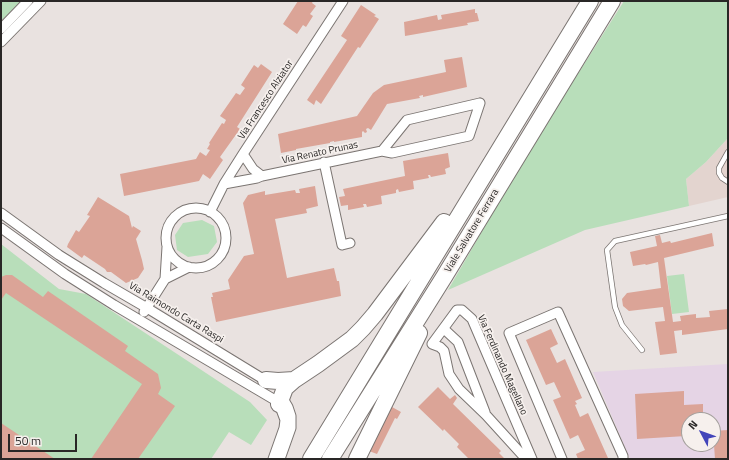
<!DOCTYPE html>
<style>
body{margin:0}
#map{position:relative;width:729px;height:460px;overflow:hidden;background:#e9e2e0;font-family:"Titillium Web",sans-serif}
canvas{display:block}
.frame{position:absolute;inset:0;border:2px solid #292726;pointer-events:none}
.north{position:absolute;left:681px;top:412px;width:40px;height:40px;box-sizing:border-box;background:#f6f0ed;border:1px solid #a4a09d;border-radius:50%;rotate:311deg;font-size:11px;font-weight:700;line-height:16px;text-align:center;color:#292726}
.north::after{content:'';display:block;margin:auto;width:14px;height:18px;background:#4245ba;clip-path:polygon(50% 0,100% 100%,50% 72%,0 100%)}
.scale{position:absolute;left:8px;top:434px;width:69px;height:18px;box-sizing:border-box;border:2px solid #292726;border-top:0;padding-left:5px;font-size:12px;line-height:14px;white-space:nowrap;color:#292726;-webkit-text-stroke:3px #f6f0ed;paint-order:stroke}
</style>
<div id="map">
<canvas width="729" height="460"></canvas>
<div class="frame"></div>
<div class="north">N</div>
<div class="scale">50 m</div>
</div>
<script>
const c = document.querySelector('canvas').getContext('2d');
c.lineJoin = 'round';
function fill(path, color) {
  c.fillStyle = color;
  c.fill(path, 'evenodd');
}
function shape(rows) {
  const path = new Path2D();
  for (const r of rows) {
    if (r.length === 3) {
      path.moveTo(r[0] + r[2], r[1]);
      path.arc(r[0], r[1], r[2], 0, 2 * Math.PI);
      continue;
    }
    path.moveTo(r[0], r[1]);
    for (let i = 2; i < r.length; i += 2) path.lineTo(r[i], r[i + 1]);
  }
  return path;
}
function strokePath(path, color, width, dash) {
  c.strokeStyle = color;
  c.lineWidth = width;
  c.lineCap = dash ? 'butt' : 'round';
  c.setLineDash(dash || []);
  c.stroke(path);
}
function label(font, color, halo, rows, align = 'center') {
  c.font = font + ' "Titillium Web",sans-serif';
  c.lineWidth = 3.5;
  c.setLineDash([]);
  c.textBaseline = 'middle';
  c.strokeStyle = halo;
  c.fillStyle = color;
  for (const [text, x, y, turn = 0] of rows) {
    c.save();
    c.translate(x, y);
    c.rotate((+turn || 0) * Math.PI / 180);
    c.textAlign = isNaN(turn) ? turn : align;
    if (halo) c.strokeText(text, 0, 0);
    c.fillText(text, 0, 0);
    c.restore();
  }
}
const built = shape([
 [728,138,728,197,689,206,686,179,706,162]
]);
const education = shape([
 [728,364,728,459,630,459,593,372],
 [689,420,713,420,713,444,689,444]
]);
const green = shape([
 [1,1,21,1,1,21],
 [624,1,728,1,728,138,706,162,686,179,689,206,585,230,448,290,564,90,571,83,581,69],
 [202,220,214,226,217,242,208,254,188,257,177,250,175,235,183,223],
 [1,244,59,289,86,294,250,402,267,420,251,445,229,432,211,459,1,459],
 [684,274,689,312,672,314,667,276]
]);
const building = shape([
 [298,1,313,1,312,3,316,6,310,14,313,16,306,27,303,25,297,34,283,24],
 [361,5,376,15,374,16,379,19,360,48,358,47,321,104,316,100,314,105,307,100,347,40,341,36],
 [475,9,475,13,477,13,479,21,467,23,468,25,405,36,404,22,437,15,438,20,442,19,441,15],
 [462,57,467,87,423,97,423,95,419,96,420,98,387,104,371,130,368,128,366,129,367,132,365,133,363,131,362,132,362,137,334,142,334,141,330,142,330,143,296,149,296,150,281,153,278,134,357,116,373,93,384,85,446,72,444,60],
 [261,64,272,72,237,127,240,129,220,157,223,160,210,179,203,174,199,181,124,196,120,174,196,159,200,152,206,156,210,150,207,149,210,144,209,143,222,123,224,124,226,120,220,116,236,93,240,95,245,88,241,85,254,65,258,68],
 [448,153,450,167,445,169,446,174,431,177,430,175,428,175,429,178,413,181,414,189,399,192,398,189,396,190,396,193,381,196,382,204,367,207,366,204,363,204,364,207,348,210,348,205,341,206,339,197,345,196,343,189,405,176,403,161],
 [315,186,318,206,306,209,307,213,275,219,287,278,334,268,337,281,339,281,341,296,216,322,211,297,213,297,212,293,230,289,228,280,244,256,254,254,243,203,248,195,265,191,265,195,295,190,296,193,300,193,299,189],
 [98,197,129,216,132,228,133,226,141,231,136,239,142,260,144,269,138,278,126,283,111,272,107,272,105,269,84,255,82,258,67,247,68,244,76,230,79,232,90,216,87,215],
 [712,233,714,246,664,258,673,322,681,321,680,316,687,315,696,314,696,318,710,317,709,311,728,309,728,329,682,335,682,330,674,331,677,353,660,355,655,322,665,321,663,307,629,311,623,306,622,299,627,293,661,288,658,262,646,265,645,264,633,266,630,252,657,246,655,236,660,235,662,243,670,241,671,243],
 [6,275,12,275,43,297,48,291,128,346,125,351,158,374,161,388,158,394,175,406,138,459,91,459,142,384,6,293,1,300,1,277],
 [551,329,558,344,550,348,557,363,565,359,582,398,575,401,577,404,575,405,580,417,588,413,608,458,607,459,578,459,576,454,585,450,578,435,570,439,553,400,561,397,554,382,546,385,526,340],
 [438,387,450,399,455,395,457,398,453,404,501,451,499,453,505,459,469,459,457,447,459,444,444,429,443,431,418,407],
 [684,391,684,405,703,404,703,420,689,420,689,423,685,423,686,436,637,439,635,394],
 [392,407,401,412,397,419,395,418,377,454,369,451,387,414,388,415],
 [1,423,55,459,1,459],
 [728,430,728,459,715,459,713,431]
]);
const lane = shape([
 [728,152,719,168,719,173,722,178,728,182],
 [642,350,622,325,615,307,607,250,615,241,728,216]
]);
const street = shape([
 [1,29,28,1],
 [1,42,41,1],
 [382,151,407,120,480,103],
 [243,154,253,169,262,176],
 [324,162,342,245,350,243],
 [224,184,257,178,262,176,382,151,392,153,469,136,480,103],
 [196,238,30],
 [210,212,224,184,243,154,343,1],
 [1,213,59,255,104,283,147,308,268,382],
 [1,228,65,274,114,305,275,400,279,404,285,420,284,428,273,459],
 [165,279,167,247],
 [144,312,165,279,189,267],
 [444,329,458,342,485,412],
 [280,459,291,428,291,416,288,407,281,395],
 [526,459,486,415,459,389,449,374,444,351,440,347,432,344,457,310,462,310,472,319,532,459],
 [562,459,509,333,558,312,623,456,623,459]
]);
const highway = shape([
 [266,380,278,381,294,380],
 [279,404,285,388,294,380,318,364,352,339,363,328,375,314,444,222],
 [311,459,590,1],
 [330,459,444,277,612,1],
 [357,459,419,333]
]);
const streetNames = [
 ["Via Francesco Alziator",266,100,-57],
 ["Via Renato Prunas",320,153,-12],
 ["Viale Salvatore Ferrara",472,231,-59],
 ["Via Raimondo Carta Raspi",176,313,31],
 ["Via Ferdinando Magellano",502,365,66]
];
fill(built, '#e3d4cf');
fill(education, '#e5d4e5');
fill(green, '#b8deba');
fill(building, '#dba497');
strokePath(lane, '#7b7572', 6);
strokePath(street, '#7b7572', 11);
strokePath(highway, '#7b7572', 18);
strokePath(lane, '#fff', 4.5);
strokePath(street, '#fff', 9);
strokePath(highway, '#fff', 16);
label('10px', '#292726', '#f6f0ed', streetNames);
</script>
